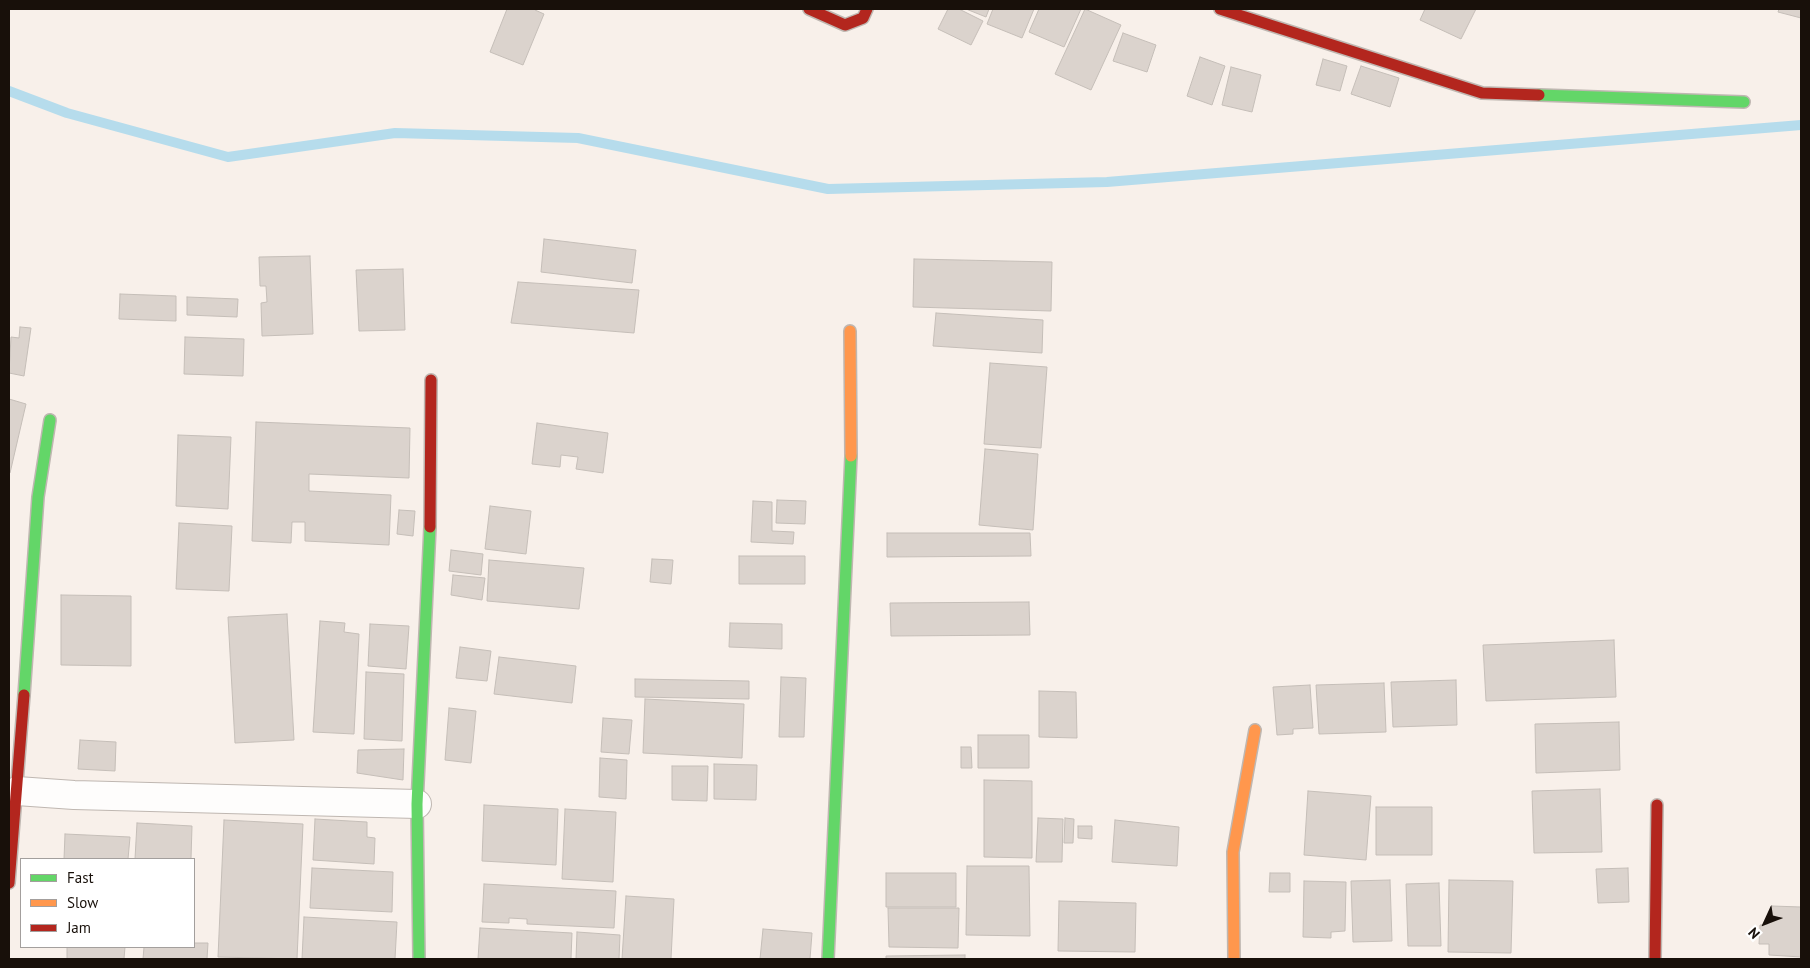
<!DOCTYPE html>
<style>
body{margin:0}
#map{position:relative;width:1810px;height:968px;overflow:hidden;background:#f8f0ea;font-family:"PT Sans",sans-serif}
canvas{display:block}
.frame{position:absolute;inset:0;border:10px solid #18100a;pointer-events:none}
.legend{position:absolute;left:20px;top:858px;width:175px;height:90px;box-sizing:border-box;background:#fff;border:1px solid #a39f9d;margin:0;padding:6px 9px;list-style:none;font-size:15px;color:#18100a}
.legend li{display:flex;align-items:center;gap:10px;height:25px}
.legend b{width:25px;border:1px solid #a39f9d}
.north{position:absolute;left:1740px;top:898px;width:50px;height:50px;-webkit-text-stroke:4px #fff;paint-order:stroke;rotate:227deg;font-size:14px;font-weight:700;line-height:20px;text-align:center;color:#18100a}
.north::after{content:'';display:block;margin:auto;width:18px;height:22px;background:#18100a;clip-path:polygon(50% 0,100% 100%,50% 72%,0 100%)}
</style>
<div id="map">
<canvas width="1810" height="968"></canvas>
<div class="frame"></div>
<ul class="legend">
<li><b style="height:6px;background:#63d668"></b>Fast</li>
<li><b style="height:6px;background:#ff974d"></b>Slow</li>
<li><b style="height:6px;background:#b3261e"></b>Jam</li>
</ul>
<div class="north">N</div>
</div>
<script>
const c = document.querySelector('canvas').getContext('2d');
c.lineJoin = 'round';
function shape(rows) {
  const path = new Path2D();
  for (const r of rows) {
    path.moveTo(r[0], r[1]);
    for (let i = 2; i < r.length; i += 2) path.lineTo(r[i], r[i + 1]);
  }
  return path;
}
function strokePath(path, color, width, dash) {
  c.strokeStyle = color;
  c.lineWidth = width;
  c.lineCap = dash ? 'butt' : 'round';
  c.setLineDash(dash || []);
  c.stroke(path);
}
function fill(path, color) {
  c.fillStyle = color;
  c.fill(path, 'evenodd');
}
const stream = shape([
 [9,91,67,113,228,157,395,133,578,138,828,189,1107,182,1801,125]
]);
const building = shape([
 [507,9,536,9,535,10,544,14,523,65,490,52,507,9],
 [948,9,959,9,983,21,971,45,938,29,948,9],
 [966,9,989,9,986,17,966,9],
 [993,9,1034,9,1022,38,987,24,993,9],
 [1039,9,1081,9,1064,47,1029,32,1039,9],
 [1085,9,1121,25,1091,90,1055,74,1085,9],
 [1425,9,1476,9,1461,39,1420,20,1425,9],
 [1779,9,1801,9,1801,18,1778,12,1779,9],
 [1123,33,1156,45,1147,72,1113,61,1123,33],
 [1200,57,1225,66,1212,105,1187,96,1200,57],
 [1323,59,1347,66,1340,91,1316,85,1323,59],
 [1361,66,1399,78,1390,107,1351,94,1361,66],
 [1231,67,1261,75,1252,112,1222,105,1231,67],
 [544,239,636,250,632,283,541,272,544,239],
 [310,256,313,334,262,336,261,303,267,302,266,286,260,286,259,257,310,256],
 [914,259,1052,262,1051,311,913,307,914,259],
 [403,269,405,330,359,331,356,270,403,269],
 [518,282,639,290,634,333,511,323,518,282],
 [120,294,176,296,176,321,119,319,120,294],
 [187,297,238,299,237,317,187,315,187,297],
 [936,313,1043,320,1042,353,933,346,936,313],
 [20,327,31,328,24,376,9,373,11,337,19,338,20,327],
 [185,337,244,339,243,376,184,374,185,337],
 [990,363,1047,367,1041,448,984,444,990,363],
 [9,399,26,404,10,473,9,473,9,399],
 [256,422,410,428,409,478,309,474,309,491,391,495,389,545,305,541,305,522,292,522,291,543,252,541,256,422],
 [537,423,608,433,603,473,576,469,578,457,561,455,560,467,532,464,537,423],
 [178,435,231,437,228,509,176,506,178,435],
 [985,449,1038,454,1033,530,979,525,985,449],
 [777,500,806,501,805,524,776,523,777,500],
 [753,501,772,502,772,531,794,532,793,544,751,542,753,501],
 [490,506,531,511,526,554,485,549,490,506],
 [399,510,415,511,413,536,397,534,399,510],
 [179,523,232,526,229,591,176,589,179,523],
 [887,533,1030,533,1031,556,887,557,887,533],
 [451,550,483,554,481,575,449,571,451,550],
 [739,556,805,556,805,584,739,584,739,556],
 [652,559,673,560,671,584,650,582,652,559],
 [489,560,584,568,579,609,487,601,489,560],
 [453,575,485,578,482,600,451,595,453,575],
 [61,595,131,596,131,666,61,665,61,595],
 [1029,602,1030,635,891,636,890,603,1029,602],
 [287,614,294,740,235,743,228,617,287,614],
 [320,621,345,623,344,632,359,634,354,734,313,732,320,621],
 [730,623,782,624,782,649,729,647,730,623],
 [370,624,409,626,406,669,368,666,370,624],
 [1614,640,1616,697,1486,701,1483,645,1614,640],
 [460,647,491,651,487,681,456,678,460,647],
 [499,657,576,666,572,703,494,694,499,657],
 [366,672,404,674,402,741,364,739,366,672],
 [781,677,806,678,804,737,779,737,781,677],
 [635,679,749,681,749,699,635,697,635,679],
 [1456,680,1457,725,1393,727,1391,682,1456,680],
 [1384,683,1386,732,1319,734,1316,685,1384,683],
 [1310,685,1313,728,1293,729,1293,734,1277,735,1273,687,1310,685],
 [1039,691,1076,692,1077,738,1039,737,1039,691],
 [645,699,744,704,742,758,643,753,645,699],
 [449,708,476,711,471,763,445,760,449,708],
 [603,718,632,720,629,754,601,752,603,718],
 [1619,722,1620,770,1536,773,1535,724,1619,722],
 [978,735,1029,735,1029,768,978,768,978,735],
 [80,740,116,742,115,771,78,769,80,740],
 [961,747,971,747,972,768,961,768,961,747],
 [404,749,403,780,357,773,358,750,404,749],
 [600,758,627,760,626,799,599,797,600,758],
 [714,764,757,765,756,800,714,799,714,764],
 [672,766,708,766,707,801,672,800,672,766],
 [984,780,1032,781,1032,858,984,857,984,780],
 [1600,789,1602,852,1534,853,1532,791,1600,789],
 [1308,791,1371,796,1366,860,1304,855,1308,791],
 [484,805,558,809,556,865,482,861,484,805],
 [1376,807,1432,807,1432,855,1376,855,1376,807],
 [565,809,616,812,613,882,562,879,565,809],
 [1038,818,1063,819,1062,862,1036,862,1038,818],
 [1065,818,1074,819,1073,843,1064,843,1065,818],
 [315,819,367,822,367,837,375,838,374,864,313,860,315,819],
 [224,820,303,824,297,959,218,957,224,820],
 [1115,820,1179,827,1177,866,1112,862,1115,820],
 [137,823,192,826,191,859,135,859,137,823],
 [1078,826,1092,826,1092,839,1078,838,1078,826],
 [65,834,130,837,128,859,64,859,65,834],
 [967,866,1029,866,1030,936,966,935,967,866],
 [312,868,393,872,392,912,310,908,312,868],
 [1628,868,1629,902,1598,903,1596,869,1628,868],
 [886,873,956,873,956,907,886,907,886,873],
 [1270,873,1290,873,1290,892,1269,892,1270,873],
 [1390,880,1392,941,1353,942,1351,881,1390,880],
 [1449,880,1513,881,1511,953,1448,952,1449,880],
 [1304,881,1346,882,1345,931,1331,932,1331,938,1303,937,1304,881],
 [1439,883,1441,946,1408,946,1406,884,1439,883],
 [484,884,616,891,614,928,527,924,527,919,509,918,509,923,482,922,484,884],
 [626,896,674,899,671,959,622,959,626,896],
 [1059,901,1136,903,1135,952,1058,951,1059,901],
 [1772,906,1801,907,1801,957,1769,955,1769,944,1759,944,1760,925,1768,924,1772,906],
 [888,908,959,908,958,948,889,947,888,908],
 [304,917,397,922,395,959,302,959,304,917],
 [480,928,572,933,571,959,478,959,480,928],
 [763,929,812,933,810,959,760,959,763,929],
 [577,932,620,935,619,959,576,959,577,932],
 [194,943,208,943,207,959,143,959,144,947,194,947,194,943],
 [67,947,125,947,124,959,67,959,67,947],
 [965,955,965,959,886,959,886,956,965,955]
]);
const street = shape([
 [17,791,74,795,417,804]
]);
const fast = shape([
 [1539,95,1744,102],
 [24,695,38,497,50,420],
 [419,959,417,804,430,527],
 [828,959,851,456]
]);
const slow = shape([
 [850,331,851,456],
 [1234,959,1233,852,1255,730]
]);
const jam = shape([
 [809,9,845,25,863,18,867,9],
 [1220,9,1482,93,1539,95],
 [430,527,431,380],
 [9,883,24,695],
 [1655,959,1657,805]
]);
strokePath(stream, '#b6dcec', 10);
fill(building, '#dbd3cd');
strokePath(building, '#c5beb8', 1);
strokePath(street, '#bfb7b1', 30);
strokePath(fast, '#bfb7b1', 14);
strokePath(slow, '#bfb7b1', 14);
strokePath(jam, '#bfb7b1', 14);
strokePath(street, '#fefdfc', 28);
strokePath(fast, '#63d668', 11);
strokePath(slow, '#ff974d', 11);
strokePath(jam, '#b3261e', 11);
</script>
